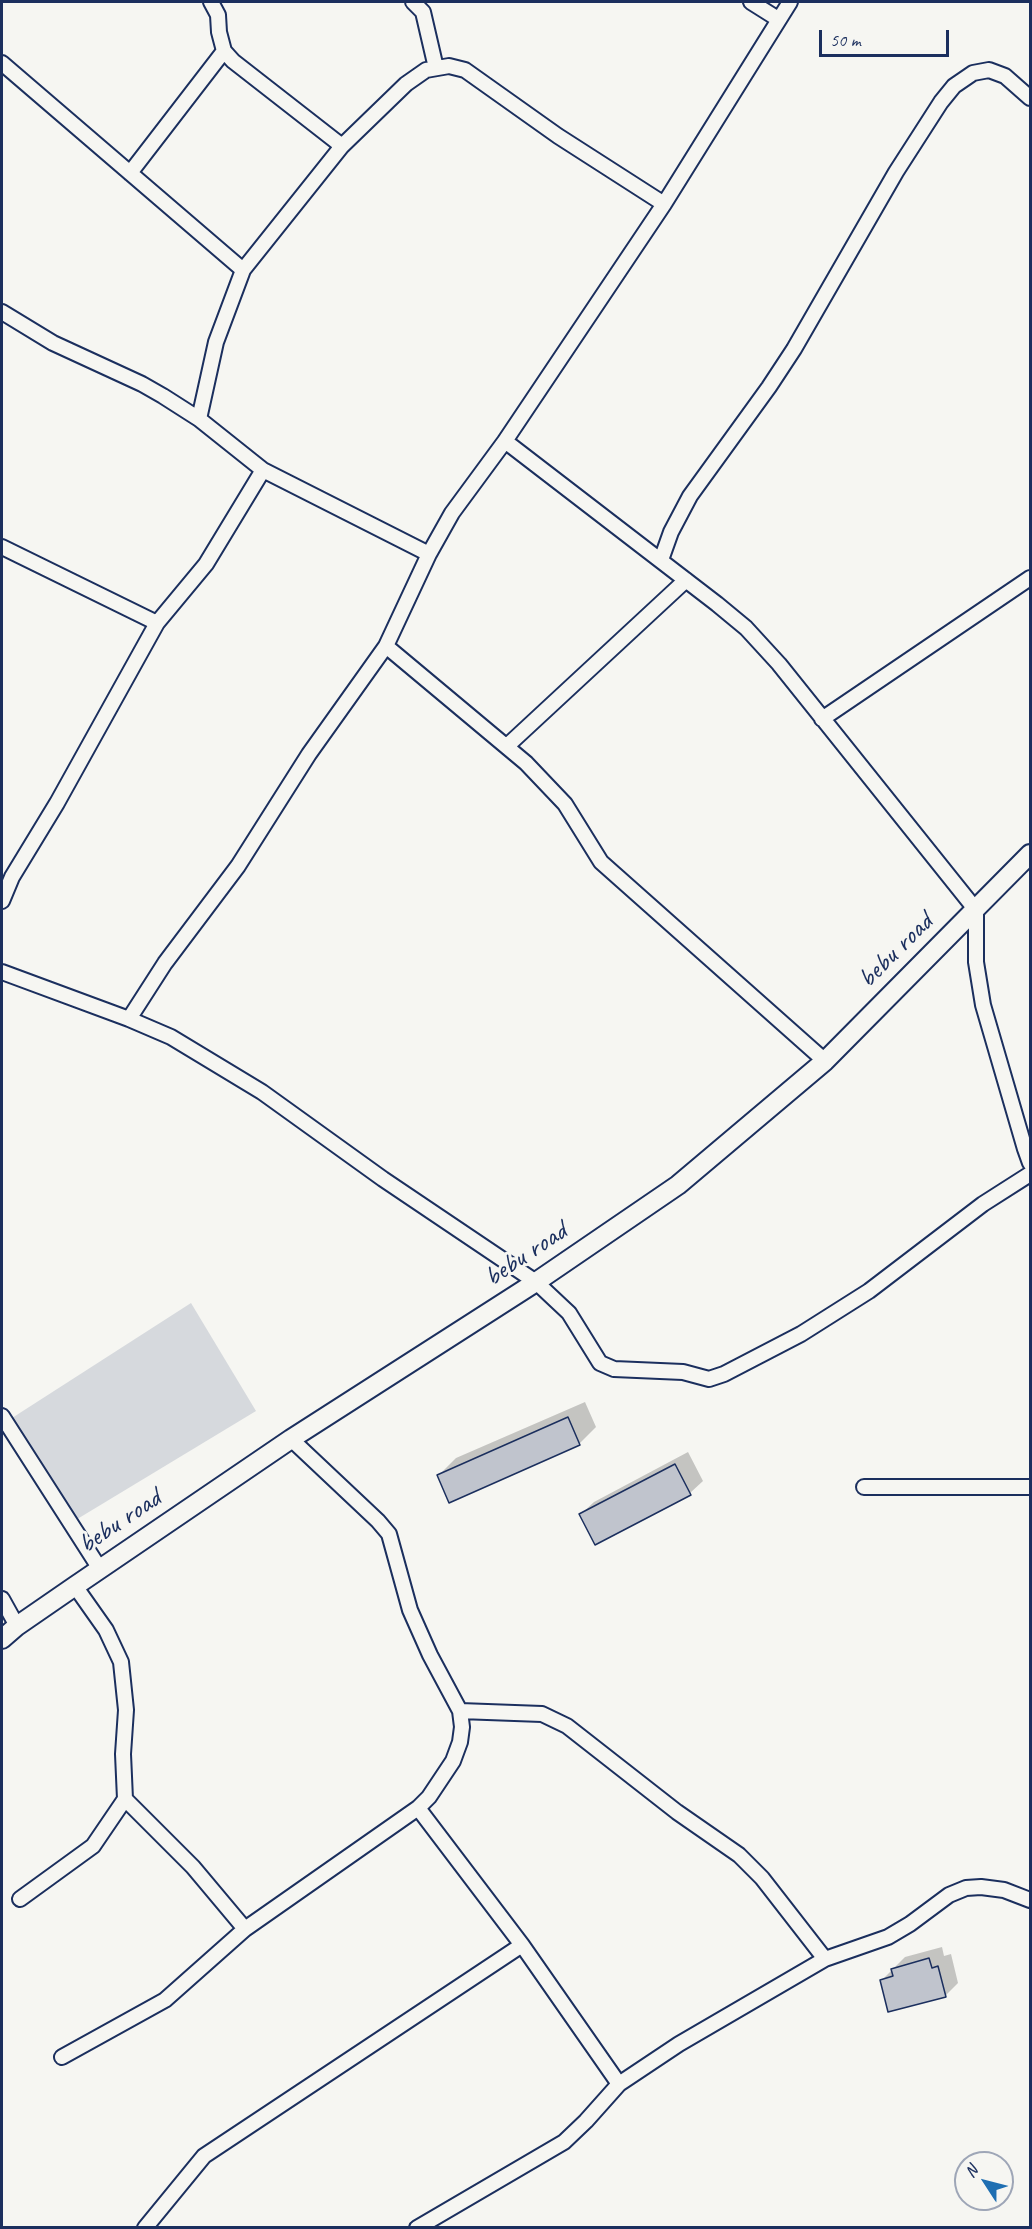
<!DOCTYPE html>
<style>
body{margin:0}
#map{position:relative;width:1032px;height:2229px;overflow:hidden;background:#f6f6f2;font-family:Caveat,sans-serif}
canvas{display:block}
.frame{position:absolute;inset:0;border:3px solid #1b2f5e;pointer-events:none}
.north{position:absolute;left:954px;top:2151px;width:60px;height:60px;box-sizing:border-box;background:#f6f6f2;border:2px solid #9ea6b7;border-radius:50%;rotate:306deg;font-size:16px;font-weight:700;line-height:24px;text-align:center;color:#1b2f5e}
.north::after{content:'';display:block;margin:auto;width:21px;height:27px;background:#1f6fb2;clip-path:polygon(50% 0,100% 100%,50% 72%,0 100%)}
.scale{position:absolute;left:819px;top:30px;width:130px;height:27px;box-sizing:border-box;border:3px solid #1b2f5e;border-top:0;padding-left:8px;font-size:18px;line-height:21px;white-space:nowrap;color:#1b2f5e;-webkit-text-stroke:4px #f6f6f2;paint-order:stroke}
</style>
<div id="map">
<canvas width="1032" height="2229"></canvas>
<div class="frame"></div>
<div class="north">N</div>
<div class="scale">50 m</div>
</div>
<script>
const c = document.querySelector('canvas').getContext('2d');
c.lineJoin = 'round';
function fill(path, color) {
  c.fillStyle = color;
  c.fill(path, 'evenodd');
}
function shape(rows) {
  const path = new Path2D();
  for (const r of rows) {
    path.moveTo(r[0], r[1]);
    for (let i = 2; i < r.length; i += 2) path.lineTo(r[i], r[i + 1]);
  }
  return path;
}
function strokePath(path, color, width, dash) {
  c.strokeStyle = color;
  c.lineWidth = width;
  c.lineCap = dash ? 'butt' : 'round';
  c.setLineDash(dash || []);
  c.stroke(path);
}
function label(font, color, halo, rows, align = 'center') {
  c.font = font + ' Caveat,sans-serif';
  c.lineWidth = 6;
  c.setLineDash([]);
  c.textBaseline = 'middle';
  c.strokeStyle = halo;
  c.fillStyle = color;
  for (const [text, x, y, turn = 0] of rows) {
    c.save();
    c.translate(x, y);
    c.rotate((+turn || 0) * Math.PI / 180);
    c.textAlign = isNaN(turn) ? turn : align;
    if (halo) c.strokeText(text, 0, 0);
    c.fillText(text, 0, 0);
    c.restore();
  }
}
const green = shape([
 [191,1303,256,1411,74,1521,12,1418]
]);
const shadow = shape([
 [585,1402,596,1427,579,1444,439,1475,456,1458],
 [688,1452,703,1481,690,1493,581,1514,594,1502],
 [942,1947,944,1956,951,1954,958,1983,945,1996,882,1980,905,1957]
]);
const building = shape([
 [568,1417,580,1445,449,1503,437,1475,568,1417],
 [675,1464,691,1495,595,1545,579,1514,675,1464],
 [929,1958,932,1968,938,1966,946,1997,888,2012,880,1980,893,1976,891,1969,929,1958]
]);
const minor = shape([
 [211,2,218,15,219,32,224,51,233,61,342,146],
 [413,2,423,12,436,68],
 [751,2,778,19],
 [790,2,664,204,505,441,717,604,746,628,779,664,976,910,976,962,983,1005,1025,1149,1030,1163],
 [2,63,243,270],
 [130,173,224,51],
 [2,312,53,343,142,384,163,396,199,419,263,470,429,554],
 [199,419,216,342,243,270,342,146,406,84,426,70,449,66,465,70,558,136,664,204],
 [2,547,157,623],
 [661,560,671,532,690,496,769,387,794,349,896,172,941,102,954,86,973,73,989,70,1005,76,1030,98],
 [386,646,526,763,565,804,601,862,825,1061],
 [822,719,1030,578],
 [507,746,686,580],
 [2,901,12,877,57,803,157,623,206,564,263,470],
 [2,972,129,1019,171,1037,262,1092,383,1179,536,1282,569,1313,600,1363,614,1369,683,1372,709,1379,724,1374,801,1334,869,1291,983,1204,1030,1174],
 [129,1019,165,963,238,866,309,754,386,646,429,554,452,513,505,441],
 [2,1416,100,1569],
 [864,1487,1030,1487],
 [2,1599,17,1626],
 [460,1711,542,1714,567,1726,677,1812,739,1855,762,1878,825,1959],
 [125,1799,193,1867,245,1929],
 [418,1808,522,1945,619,2084],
 [20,1899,93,1846,125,1799,123,1754,126,1710,121,1662,106,1630,75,1586],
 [62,2057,165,2000,245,1929,418,1808,429,1797,453,1761,460,1742,462,1727,460,1711,430,1655,410,1610,389,1534,378,1521,291,1439],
 [145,2228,204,2156,522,1945],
 [417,2228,564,2142,586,2121,619,2084,679,2044,825,1959,888,1937,910,1924,949,1895,966,1888,981,1887,1004,1890,1030,1900]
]);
const tertiary = shape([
 [2,1639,17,1626,75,1586,291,1439,536,1282,678,1185,825,1061,1030,854]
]);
const streetNames = [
 ["bebu road",896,951,-45],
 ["bebu road",526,1255,-34],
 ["bebu road",120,1522,-34]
];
fill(green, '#d6d9dd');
fill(shadow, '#0003');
fill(building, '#c0c4cd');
strokePath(building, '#1b2f5e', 1.5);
strokePath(minor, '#1b2f5e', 18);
strokePath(tertiary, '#1b2f5e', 22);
strokePath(minor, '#f6f6f2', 14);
strokePath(tertiary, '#f6f6f2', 18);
label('28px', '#1b2f5e', '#f6f6f2', streetNames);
</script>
